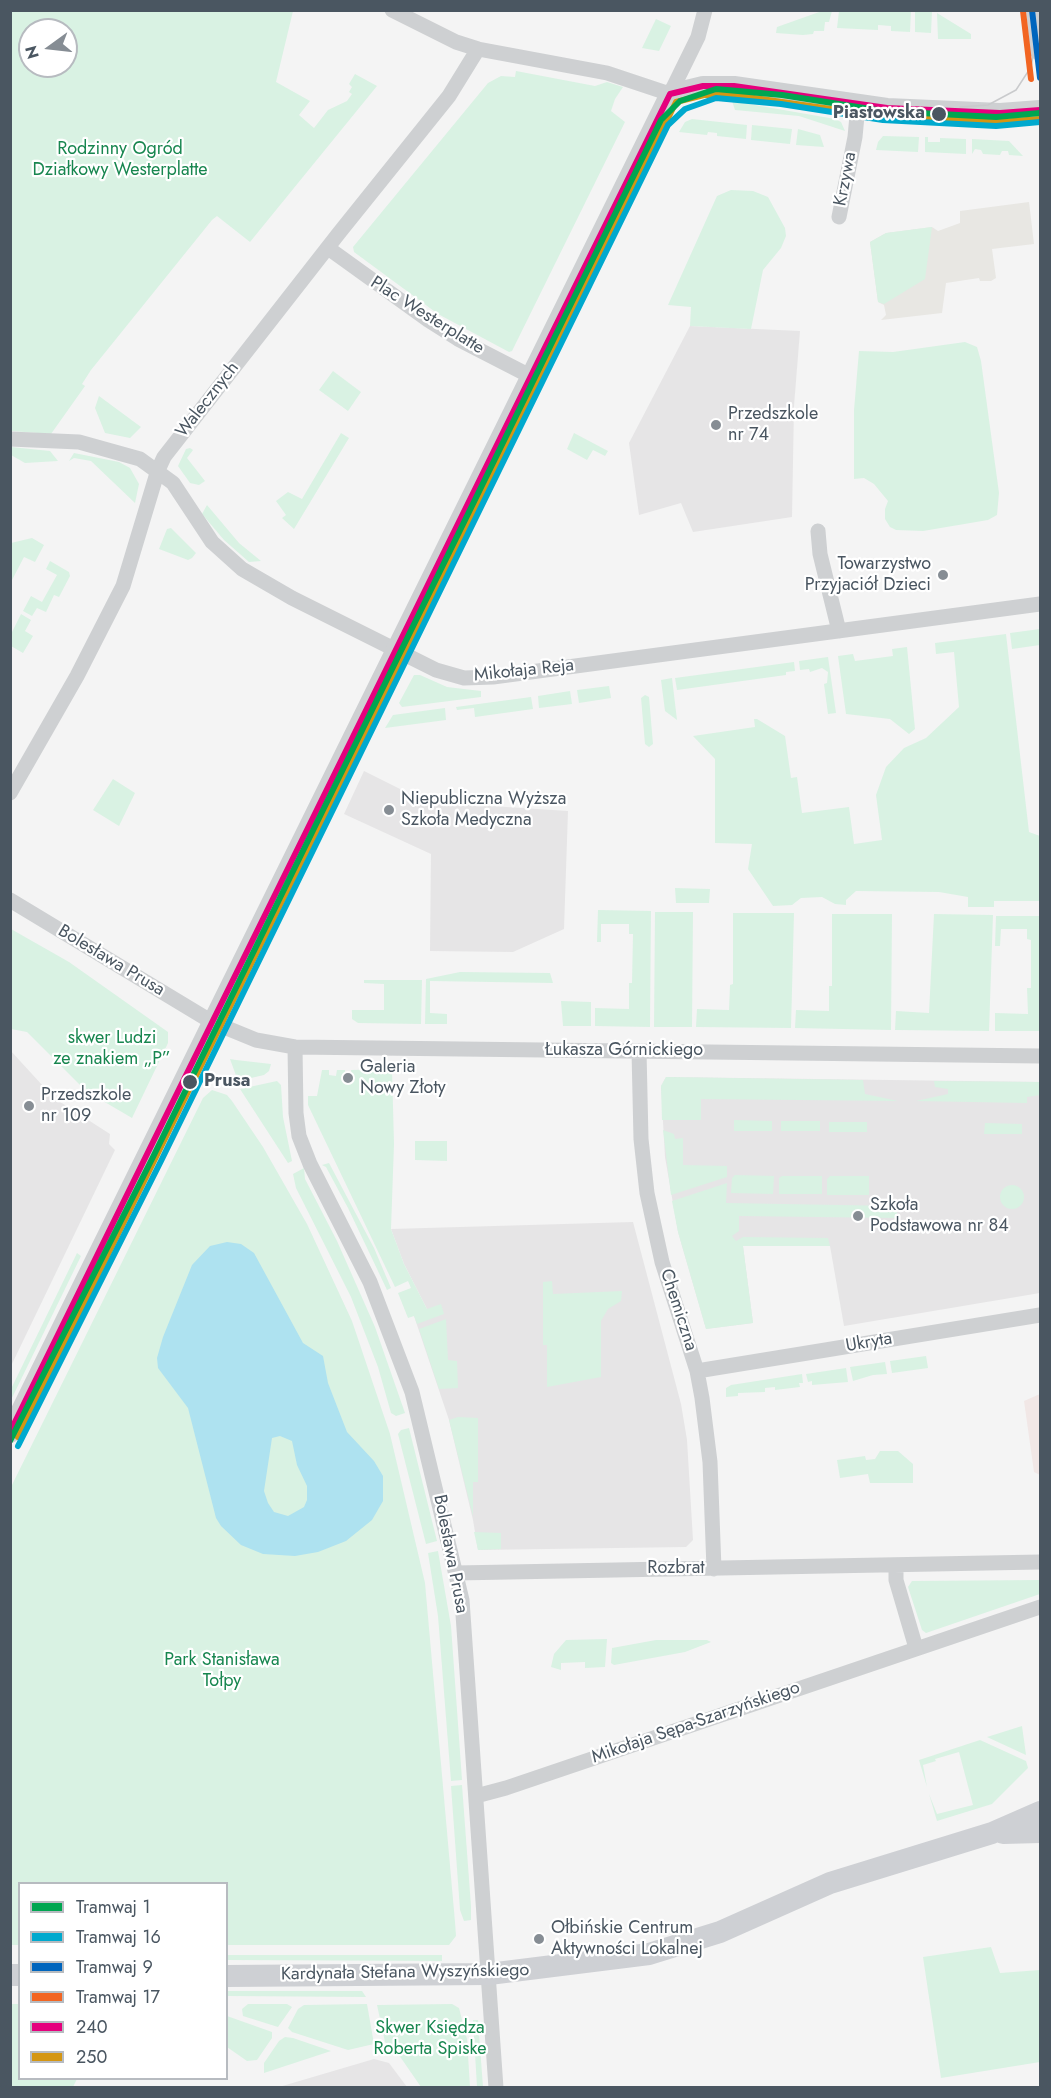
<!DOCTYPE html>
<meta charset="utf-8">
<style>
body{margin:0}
#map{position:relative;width:1051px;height:2098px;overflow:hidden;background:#f4f4f4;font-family:Jost,sans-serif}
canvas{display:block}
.frame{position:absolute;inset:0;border:12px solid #4a5661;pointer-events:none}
.legend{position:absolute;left:18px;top:1882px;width:210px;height:198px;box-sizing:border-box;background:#fff;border:2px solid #b7bbc0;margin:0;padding:8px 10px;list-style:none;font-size:18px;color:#4a5661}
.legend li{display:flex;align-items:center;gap:12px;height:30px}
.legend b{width:30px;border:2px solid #b7bbc0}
.north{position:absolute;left:18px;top:18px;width:60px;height:60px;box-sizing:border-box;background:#fff;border:2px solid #b7bbc0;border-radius:50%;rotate:255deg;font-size:16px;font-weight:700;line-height:24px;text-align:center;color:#4a5661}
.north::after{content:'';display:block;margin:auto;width:21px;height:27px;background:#868d94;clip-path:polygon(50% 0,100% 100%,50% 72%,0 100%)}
</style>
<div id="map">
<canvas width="1051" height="2098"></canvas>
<div class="frame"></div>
<ul class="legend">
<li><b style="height:8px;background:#00a651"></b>Tramwaj 1</li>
<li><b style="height:8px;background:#00a9ce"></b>Tramwaj 16</li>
<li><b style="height:8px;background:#0065bd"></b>Tramwaj 9</li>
<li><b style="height:8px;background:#f26522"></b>Tramwaj 17</li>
<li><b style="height:8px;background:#e5007d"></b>240</li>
<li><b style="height:8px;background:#d49613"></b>250</li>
</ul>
<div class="north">N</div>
</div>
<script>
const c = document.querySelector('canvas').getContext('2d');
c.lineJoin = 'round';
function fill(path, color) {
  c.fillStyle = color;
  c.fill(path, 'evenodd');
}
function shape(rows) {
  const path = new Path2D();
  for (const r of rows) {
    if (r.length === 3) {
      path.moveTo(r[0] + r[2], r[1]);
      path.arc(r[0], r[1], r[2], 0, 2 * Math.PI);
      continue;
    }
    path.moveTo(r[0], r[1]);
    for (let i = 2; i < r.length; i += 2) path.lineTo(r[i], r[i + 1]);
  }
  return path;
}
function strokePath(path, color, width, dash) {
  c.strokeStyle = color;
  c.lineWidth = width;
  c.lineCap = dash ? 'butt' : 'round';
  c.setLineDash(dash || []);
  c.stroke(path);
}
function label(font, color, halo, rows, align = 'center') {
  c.font = font + ' Jost,sans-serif';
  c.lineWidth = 4.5;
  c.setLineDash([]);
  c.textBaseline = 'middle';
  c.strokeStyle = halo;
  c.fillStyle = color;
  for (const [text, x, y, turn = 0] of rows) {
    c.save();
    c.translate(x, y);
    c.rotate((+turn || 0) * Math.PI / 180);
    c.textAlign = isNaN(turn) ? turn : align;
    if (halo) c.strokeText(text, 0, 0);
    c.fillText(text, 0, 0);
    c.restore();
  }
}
const commercial = shape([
 [1029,202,1034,244,992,249,996,278,991,281,980,281,979,278,946,283,942,313,881,320,886,315,884,305,878,302,870,242,886,233,932,227,938,231,960,223,960,211]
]);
const education = shape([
 [690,326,800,331,794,406,792,517,693,532,681,503,639,515,629,443],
 [364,771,432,805,432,800,480,796,491,806,568,811,564,929,513,952,430,951,431,854,344,814],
 [10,1050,54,1098,110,1134,109,1144,115,1150,11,1366],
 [666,1077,1040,1082,1040,1293,844,1326,830,1246,743,1246,753,1323,706,1329,678,1232,665,1157,661,1086],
 [633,1222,681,1404,687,1440,693,1540,686,1547,478,1550,473,1520,449,1420,414,1316,427,1309,404,1264,391,1229],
 [374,2059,389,2063,407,2087,279,2087]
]);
const medical = shape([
 [1040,1394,1040,1475,1034,1472,1024,1401]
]);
const green = shape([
 [10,11,293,11,276,82,310,101,299,115,314,128,328,110,347,101,352,94,349,92,352,87,349,84,355,74,377,86,250,242,217,216,212,220,91,370,82,384,85,386,51,434,11,431],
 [30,30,66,30,66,66,30,66],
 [822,11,832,11,829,22,825,22,824,31,814,31,813,34,803,35,776,33,777,27],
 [839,11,911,11,910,32,891,31,891,26,878,25,878,30,837,28],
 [915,11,932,11,931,33,915,32],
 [937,13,971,34,971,39,938,39],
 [656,19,671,26,659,51,642,48],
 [516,71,595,86,607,82,623,87,615,99,611,111,625,122,512,351,509,352,438,314,354,252,353,247,488,83,501,76,515,77],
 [732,101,835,119,841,122,845,131,799,116,735,110],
 [692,119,747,125,746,139,717,136,717,133,708,132,707,135,679,132,685,122],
 [752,125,792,129,790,144,751,140],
 [798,129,820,135,824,147,796,145],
 [883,136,919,137,918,152,876,150,878,142],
 [925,137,928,137,928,142,940,142,940,138,966,139,966,154,925,152],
 [972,139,1009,141,1023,156,1009,155,1008,151,1002,151,1000,155,983,154,981,150,975,149,972,154],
 [731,190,753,191,768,197,785,228,786,236,781,248,763,270,751,329,690,326,691,307,668,305,717,196],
 [932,227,925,279,884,304,878,302,870,242,886,233],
 [965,342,977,347,981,361,999,493,997,515,988,520,923,531,896,530,890,527,885,519,885,509,888,501,874,484,864,478,854,479,854,410,859,351,893,352],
 [333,371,361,392,348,411,319,390],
 [99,396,141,427,130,438,105,433,95,408],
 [341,433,349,438,294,529,282,518,286,515,276,501,288,492,302,499],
 [574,433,608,451,605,456,593,450,587,460,567,449],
 [11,447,50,451,58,461,25,463,11,455],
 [190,448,193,450,187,458,205,481,199,485,190,483,178,466,186,449],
 [74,453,119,462,130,468,139,484,135,503,91,461,74,458,69,461],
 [207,505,239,543,261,561,249,562,224,540,202,514],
 [171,528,196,553,192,558,188,560,159,549,167,529],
 [32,538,44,545,35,562,24,557,11,582,11,543],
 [50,561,69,572,70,576,59,597,54,595,46,612,37,608,32,616,23,611,31,596,42,602,57,575,46,569],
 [21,614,31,620,25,631,33,636,23,653,11,646,11,634],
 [1040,629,1040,645,1012,649,1010,633],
 [1006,634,1029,832,1040,836,1040,901,994,901,994,907,968,907,968,897,939,892,856,891,846,900,846,905,835,904,822,897,801,898,792,905,773,906,748,869,752,844,715,843,715,759,693,736,755,727,754,719,757,719,785,736,791,778,797,777,802,813,849,807,854,844,882,840,876,795,886,767,904,748,926,738,959,707,954,652,936,654,935,643],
 [907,647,915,729,909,734,890,719,846,714,838,656,853,654,855,661,893,656,892,649],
 [828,657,836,713,828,714,824,684,827,683,828,672,822,668,810,672,809,669,800,670,799,661],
 [794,662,795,671,786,672,786,675,677,690,675,678],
 [414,675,420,675,447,687,481,691,481,697,402,707,399,703],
 [672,678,677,720,665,711,661,680],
 [609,686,611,698,579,703,577,690],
 [570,691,572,704,539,708,538,696],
 [645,695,649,697,653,744,649,747,645,744,641,698],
 [531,697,533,709,475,717,474,708,457,710,456,707],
 [445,708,446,720,385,728,393,715],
 [113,779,135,793,119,826,93,810],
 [675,888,710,889,709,903,676,903],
 [598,910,651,911,650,1027,595,1026,595,1008,629,1009,629,983,632,983,633,934,629,934,629,924,601,924,601,942,597,942],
 [655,912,693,912,692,1027,654,1027],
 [733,913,794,913,791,1028,696,1027,697,1009,729,1010,730,985,733,984],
 [832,914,892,914,891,1030,795,1028,796,1010,829,1011,829,986,832,986],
 [934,914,993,915,989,1031,895,1030,896,1011,929,1013],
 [996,916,1040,916,1040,1031,995,1031,995,1013,1028,1014,1027,988,1031,988,1031,940,1027,939,1027,929,1001,929,1000,946,995,946],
 [11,929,69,962,168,1032,168,1043,132,1118,86,1091,27,1032,11,1029],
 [460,972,550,973,553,983,430,981,430,1013,447,1014,447,1024,425,1024,426,979],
 [364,980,422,980,421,1024,358,1023,352,1019,352,1010,384,1010,384,984,364,983],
 [561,1001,591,1002,591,1026,563,1026],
 [230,1059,236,1060,271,1064,269,1071,264,1075,238,1081],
 [392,1069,394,1144,391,1229,404,1264,427,1309,441,1304,444,1314,417,1324,414,1316,408,1318,398,1293,411,1288,408,1281,395,1287,308,1105,308,1096,317,1096,322,1070,329,1070,329,1075,336,1076,337,1070,345,1070,346,1081,352,1081,351,1070],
 [666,1077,863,1080,865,1094,898,1101,701,1099,701,1120,662,1120,661,1086],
 [277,1081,281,1085,283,1117,292,1161,288,1163,240,1089],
 [934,1081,1040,1082,1040,1095,1027,1097,1027,1103,916,1101,948,1094,948,1089,935,1087],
 [212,1090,227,1095,232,1101,263,1147,307,1224,352,1321,390,1434,425,1583,455,1922,456,1936,449,1945,227,1945,226,1884,20,1884,19,1945,11,1945,10,1489,203,1098],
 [734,1120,772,1121,772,1131,734,1131],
 [781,1121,820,1121,820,1131,781,1131],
 [829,1122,867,1122,867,1132,829,1132],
 [985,1123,1022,1124,1022,1134,984,1134],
 [663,1130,674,1134,675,1139,683,1138,683,1165,727,1166,727,1177,671,1195],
 [415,1141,447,1141,447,1161,415,1160],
 [329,1163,374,1248,391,1288,387,1290,348,1208,326,1167,322,1165],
 [304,1168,305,1179,337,1241,375,1327,405,1413,396,1416,391,1413,378,1367,351,1297,296,1188,293,1174],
 [735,1175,774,1176,773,1194,731,1193,732,1178],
 [782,1176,822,1176,822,1194,779,1194,779,1178],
 [830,1176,869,1176,869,1195,827,1195,827,1179],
 [727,1183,726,1203,897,1206,897,1218,739,1216,739,1231,732,1236,736,1241,743,1237,828,1238,830,1246,743,1246,753,1323,706,1329,678,1232,672,1201],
 [1012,1197,12],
 [77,1253,81,1256,11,1400,11,1389],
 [552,1281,553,1294,622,1291,621,1301,608,1309,601,1321,601,1377,547,1387,547,1345,543,1345,543,1282],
 [446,1319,448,1360,457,1361,458,1388,439,1389,419,1329],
 [926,1356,928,1368,892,1373,890,1361],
 [885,1362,887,1374,873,1375,853,1381,850,1367],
 [846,1368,848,1382,812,1385,812,1381,808,1382,806,1374],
 [802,1374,803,1383,799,1383,800,1387,775,1390,775,1387,765,1388,765,1392,738,1393,738,1396,726,1397,726,1388,731,1385],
 [458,1417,478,1418,478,1482,473,1482,473,1516,449,1420],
 [409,1428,437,1541,426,1544,398,1434,401,1430],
 [880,1451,898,1451,913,1464,913,1483,870,1483,868,1474,840,1478,837,1460,865,1456,866,1460,875,1459],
 [474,1532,501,1533,501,1549,478,1550],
 [438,1551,451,1626,462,1780,451,1781,438,1616,428,1553],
 [1040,1580,1040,1594,926,1633,922,1630,908,1587,912,1581],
 [607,1639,605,1667,585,1668,585,1662,561,1663,561,1670,551,1667,554,1654,566,1640],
 [656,1640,707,1640,711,1642,685,1652,614,1665,611,1663,612,1648],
 [1022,1726,1026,1755,987,1737],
 [980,1740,1026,1761,1028,1768,992,1804,937,1821,929,1794,937,1814,973,1805,959,1752,935,1759,936,1761,923,1765,927,1787,919,1760],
 [462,1785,471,1906,471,1920,464,1921,460,1910,451,1786],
 [991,1947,1000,1973,1040,1970,1040,2062,941,2078,923,1957],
 [227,1955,442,1955,442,1961,227,1960],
 [227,1991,362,1991,366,1997,227,1996],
 [11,2004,19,2004,20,2078,77,2079,73,2087,11,2087],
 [248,2004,287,2004,292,2007,278,2027,243,2016,242,2009],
 [367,2004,374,2044,348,2050,292,2032,288,2028,298,2009,304,2005],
 [452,2004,459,2008,467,2039,470,2087,421,2087,401,2058,385,2042,377,2005],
 [227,2016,272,2032,272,2038,257,2060,247,2061,227,2047],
 [473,2020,478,2020,483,2087,477,2087],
 [285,2037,293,2038,331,2051,264,2073,264,2063,279,2041]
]);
const water = shape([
 [227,1242,241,1244,254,1253,303,1343,323,1356,328,1383,347,1432,374,1461,383,1476,383,1501,372,1520,346,1541,318,1552,295,1556,263,1554,241,1545,221,1526,216,1518,188,1408,158,1368,157,1358,163,1337,192,1265,210,1246],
 [280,1436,292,1441,297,1465,307,1486,307,1500,304,1507,288,1516,274,1512,268,1503,264,1491,272,1438]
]);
const minor = shape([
 [392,10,456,42,478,49,607,73,670,94,698,37,705,10],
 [839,217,855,137,858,105],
 [328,248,428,320,458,339,530,376],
 [10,439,79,442,140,459,173,483,212,542,242,569,292,598,436,670,464,678,493,677,1040,604],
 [818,531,820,554,839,631],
 [10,793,77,676,123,586,158,470,164,457,339,233,449,96,478,49],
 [10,900,212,1022,256,1040,295,1047,1040,1056],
 [295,1047,296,1113,299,1136,310,1164,370,1282,412,1392,462,1600,496,2088],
 [639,1051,641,1139,647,1193,662,1262,697,1371,702,1398,710,1462,714,1569],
 [697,1371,1040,1315],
 [896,1567,896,1580,916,1648],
 [456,1573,1040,1562],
 [476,1796,506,1788,1040,1607]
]);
const tertiary = shape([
 [1036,10,1040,51],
 [10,1433,670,94,703,86,734,86,887,108,1000,113,1040,110]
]);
const secondary = shape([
 [1003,1833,1040,1832],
 [10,1975,20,1975],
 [226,1976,489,1974,649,1954,720,1932,830,1883,992,1833,1040,1812]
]);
const tram = shape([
 [960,107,988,105,1016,90,1031,67,1035,45,1035,28]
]);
const bus1 = shape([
 [10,1432,670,94,703,86,734,86,887,108,1000,113,1040,110]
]);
const bus2 = shape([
 [18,1437,676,102,704,95,733,95,887,117,1000,122,1040,119]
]);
const tram1 = shape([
 [10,1441,153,1157,661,120,680,101,716,89,782,95,883,111,996,117,1040,113]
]);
const tram2 = shape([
 [18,1446,161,1161,668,125,685,109,716,98,781,104,883,120,996,126,1040,122]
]);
const tram3 = shape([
 [1032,10,1040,78]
]);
const tram4 = shape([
 [1023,11,1031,79]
]);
const markers = [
 [939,114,8,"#4a5661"],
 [716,425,6,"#868d94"],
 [943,575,6,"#868d94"],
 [389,810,6,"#868d94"],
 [348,1078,6,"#868d94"],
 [190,1082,8,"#4a5661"],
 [29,1106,6,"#868d94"],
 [858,1216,6,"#868d94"],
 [539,1939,6,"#868d94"]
];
const stopNames = [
 ["Piastowska",925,114],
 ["Prusa",204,1082,"left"]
];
const parkNames = [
 ["Rodzinny Ogród",120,150],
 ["Działkowy Westerplatte",120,171],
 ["skwer Ludzi",112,1039],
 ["ze znakiem „P”",112,1060],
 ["Park Stanisława",222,1661],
 ["Tołpy",222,1682],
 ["Skwer Księdza",430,2029],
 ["Roberta Spiske",430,2050]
];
const streetNames = [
 ["Krzywa",846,179,-79],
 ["Plac Westerplatte",427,316,32],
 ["Walecznych",208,400,-52],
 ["Mikołaja Reja",524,671,-6],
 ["Bolesława Prusa",111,961,31],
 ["Łukasza Górnickiego",624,1051],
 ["Chemiczna",678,1310,72],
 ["Ukryta",869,1343,-10],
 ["Bolesława Prusa",450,1554,79],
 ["Rozbrat",676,1569],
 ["Mikołaja Sępa-Szarzyńskiego",696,1723,-19],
 ["Kardynała Stefana Wyszyńskiego",405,1973,-1]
];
const poiNames = [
 ["Przedszkole",728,415],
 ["nr 74",728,436],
 ["Towarzystwo",931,565,"right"],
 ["Przyjaciół Dzieci",931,586,"right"],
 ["Niepubliczna Wyższa",401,800],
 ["Szkoła Medyczna",401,821],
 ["Galeria",360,1068],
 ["Nowy Złoty",360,1089],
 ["Przedszkole",41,1096],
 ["nr 109",41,1117],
 ["Szkoła",870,1206],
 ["Podstawowa nr 84",870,1227],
 ["Ołbińskie Centrum",551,1929],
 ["Aktywności Lokalnej",551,1950]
];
fill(commercial, '#e8e7e3');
fill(education, '#e6e5e6');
fill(medical, '#f1e7e6');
fill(green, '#d9f2e3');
fill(water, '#aee2f0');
strokePath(minor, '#ced0d2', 15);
strokePath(tertiary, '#ced0d2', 20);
strokePath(secondary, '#ced0d4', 22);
strokePath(tram, '#c9cacc', 1.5);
strokePath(bus1, '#e5007d', 6);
strokePath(bus2, '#d49613', 6);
strokePath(tram1, '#00a651', 6);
strokePath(tram2, '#00a9ce', 6);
strokePath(tram3, '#0065bd', 6);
strokePath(tram4, '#f26522', 6);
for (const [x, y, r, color] of markers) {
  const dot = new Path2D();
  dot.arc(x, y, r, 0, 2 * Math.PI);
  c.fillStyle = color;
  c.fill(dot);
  strokePath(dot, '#fff', 2);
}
label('bold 18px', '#4a5661', '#fff', stopNames, 'right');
label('18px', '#17864f', '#fff', parkNames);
label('18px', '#4a5661', '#fff', streetNames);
label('18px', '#4a5661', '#fff', poiNames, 'left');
</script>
